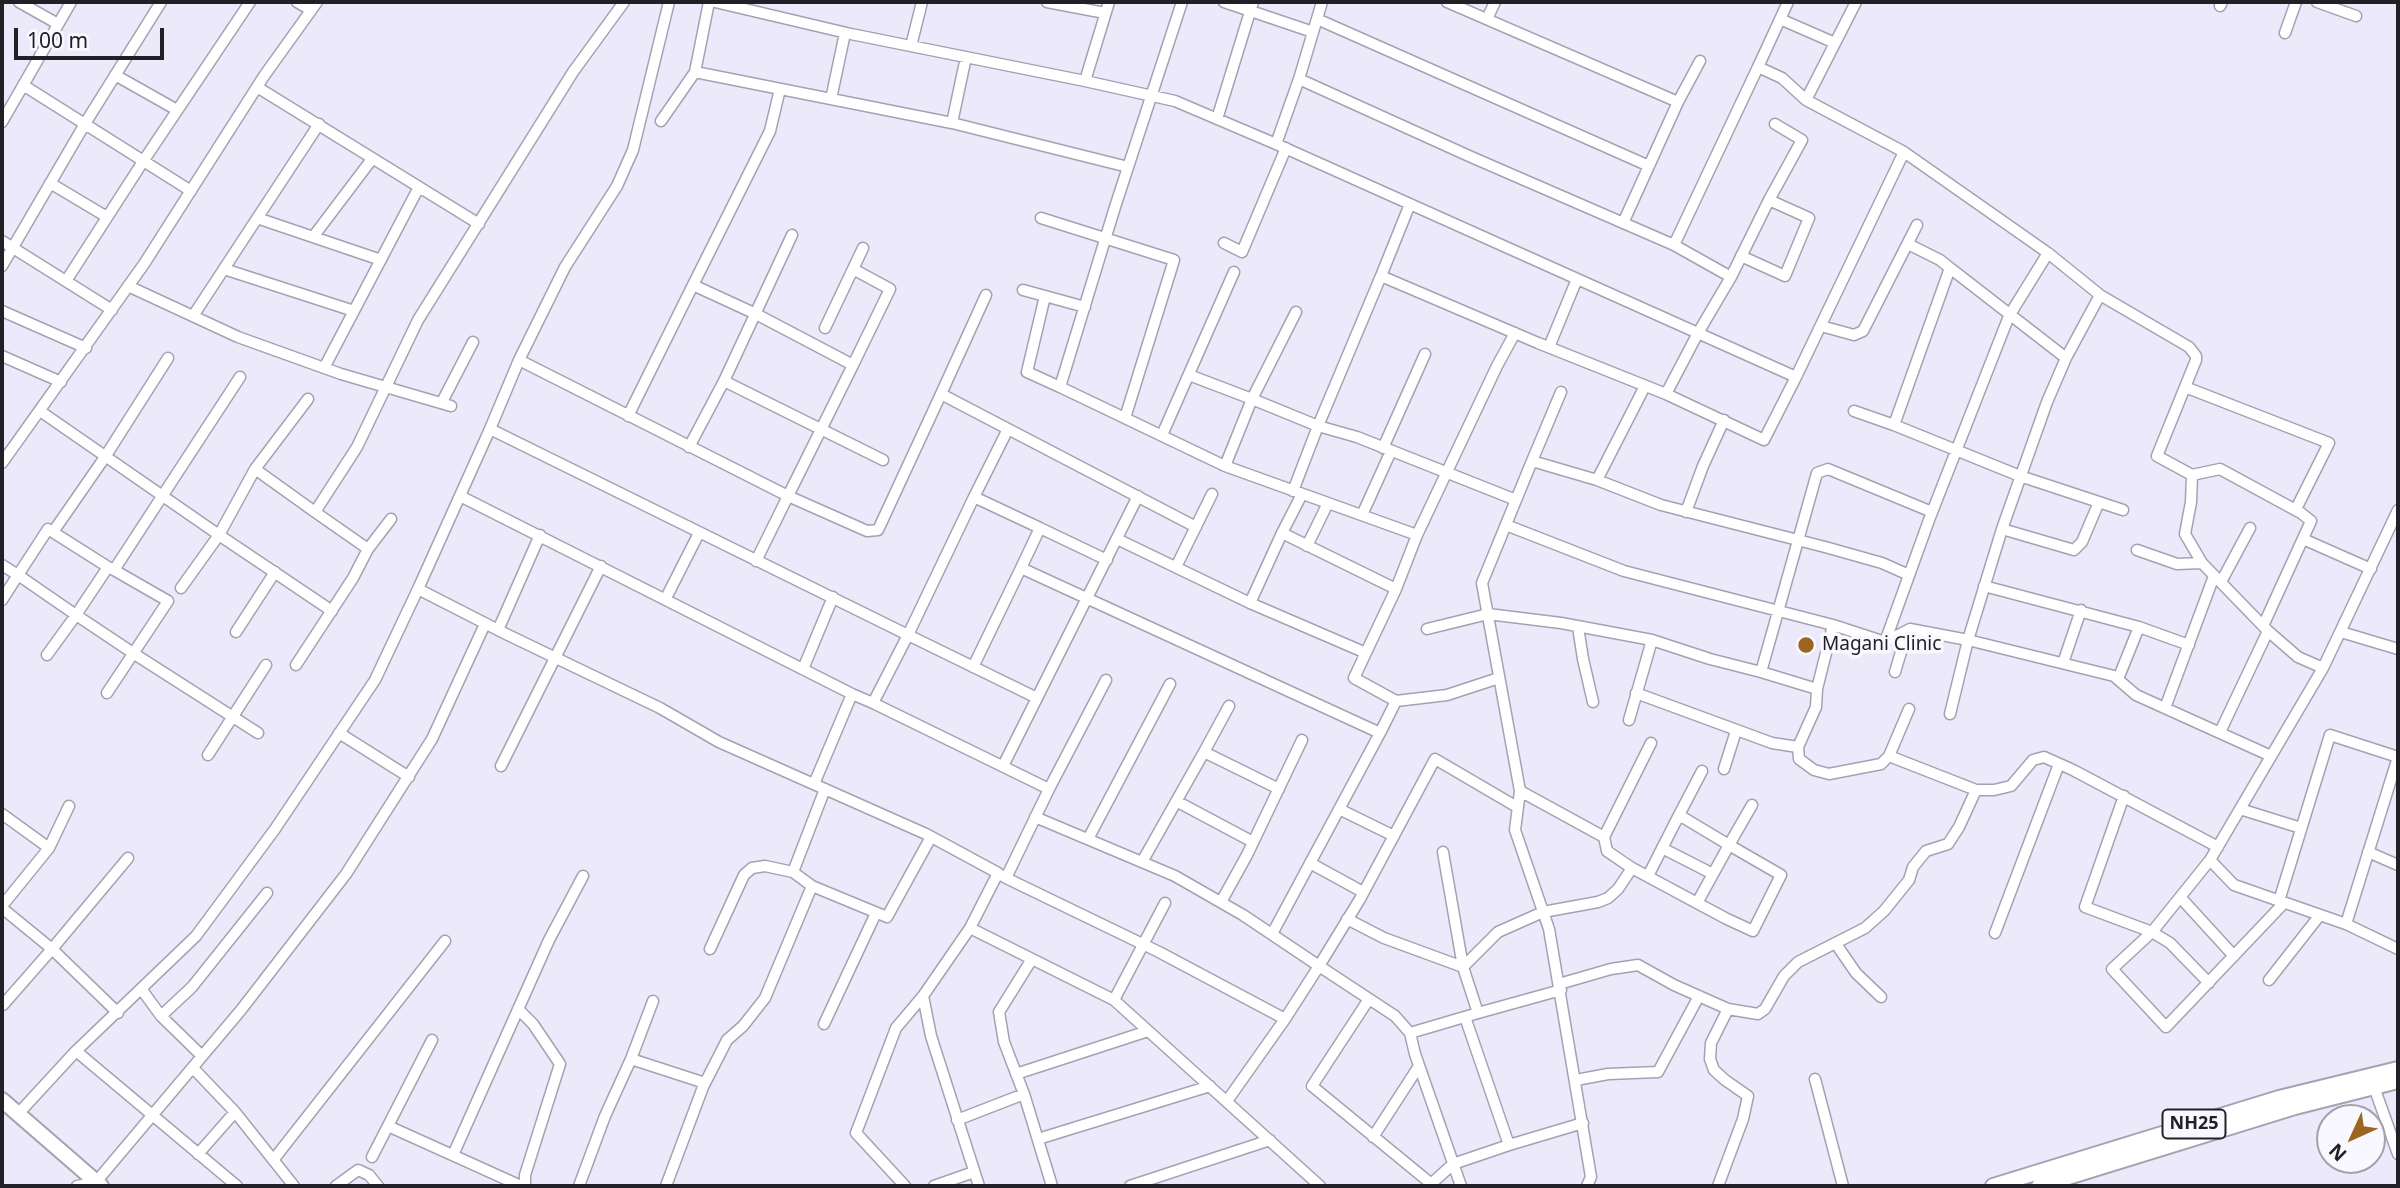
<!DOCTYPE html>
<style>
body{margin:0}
#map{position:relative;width:2400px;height:1188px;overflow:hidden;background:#eceafa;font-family:"Noto Sans",sans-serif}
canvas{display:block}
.frame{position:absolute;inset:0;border:4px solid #212026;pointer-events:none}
.north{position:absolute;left:2316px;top:1104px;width:70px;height:70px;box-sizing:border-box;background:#f9f8ff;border:2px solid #a3a2a8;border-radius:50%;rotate:225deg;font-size:19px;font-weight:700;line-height:28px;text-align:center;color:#212026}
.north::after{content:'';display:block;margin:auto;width:24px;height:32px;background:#9c661f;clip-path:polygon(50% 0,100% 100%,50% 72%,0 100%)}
.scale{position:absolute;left:14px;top:28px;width:150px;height:32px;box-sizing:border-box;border:4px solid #212026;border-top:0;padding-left:9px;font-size:21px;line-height:24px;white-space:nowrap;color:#212026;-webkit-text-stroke:5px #f9f8ff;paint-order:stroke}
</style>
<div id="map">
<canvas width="2400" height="1188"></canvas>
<div class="frame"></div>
<div class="north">N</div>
<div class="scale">100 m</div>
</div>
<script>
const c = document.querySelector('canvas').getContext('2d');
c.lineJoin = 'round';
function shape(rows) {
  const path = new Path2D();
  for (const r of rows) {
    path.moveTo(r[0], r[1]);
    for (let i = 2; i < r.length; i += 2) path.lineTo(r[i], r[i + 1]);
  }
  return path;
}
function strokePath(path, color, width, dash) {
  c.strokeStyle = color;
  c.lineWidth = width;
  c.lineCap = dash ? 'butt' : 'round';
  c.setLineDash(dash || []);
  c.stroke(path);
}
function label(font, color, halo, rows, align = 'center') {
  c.font = font + ' "Noto Sans",sans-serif';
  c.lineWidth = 7;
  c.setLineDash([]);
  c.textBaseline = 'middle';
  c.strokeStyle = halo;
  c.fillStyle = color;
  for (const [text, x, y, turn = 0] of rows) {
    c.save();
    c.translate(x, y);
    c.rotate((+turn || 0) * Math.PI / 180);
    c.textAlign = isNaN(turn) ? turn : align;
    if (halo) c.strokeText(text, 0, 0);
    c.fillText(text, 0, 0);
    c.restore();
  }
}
const minor = shape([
 [19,2,58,24],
 [297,2,311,10],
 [715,2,851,34,1085,81],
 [1047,2,1105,13],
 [1109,2,1085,81,1175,101,1276,144,1796,377,1904,152,2048,253,2100,295,2189,347,2196,356,2196,360,2157,456,2192,475,2191,502,2185,534,2202,563,2268,631,2298,657,2323,668,2210,860,2234,885,2346,924,2398,949],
 [1182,2,1115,207,1060,387,1225,466,1252,399,1318,426,1381,276,1538,343,1666,394,1698,333,1731,277,1674,245,1758,67,1782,78,1806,100,1904,152],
 [1224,2,1313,32],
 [1447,2,1678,102,1623,223],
 [2317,2,2356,16],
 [2220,6,2222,2],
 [1317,19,1649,166],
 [1487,19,1495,2],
 [1780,19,1835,43],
 [2285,33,2296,2],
 [911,46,922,2],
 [1758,67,1788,2],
 [695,72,952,123,966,57],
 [115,75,177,110],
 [1299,79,1322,2],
 [23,85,191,191],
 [257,87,479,224],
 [831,99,845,33],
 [1806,100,1856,2],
 [1678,102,1700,61],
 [1217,119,1253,2],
 [661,121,695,72,709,2],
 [2,122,71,2],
 [952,123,1128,167],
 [1276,144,1299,79,1469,156,1674,245],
 [50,183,107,217],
 [257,218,381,260],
 [1041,218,1174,260,1125,418],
 [313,237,372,159],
 [2,241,112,310],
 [1224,243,1242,252,1286,148],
 [1908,244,1940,260,1950,268],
 [1741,256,1785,276,1809,218,1769,200],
 [2,266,86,122,161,2],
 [224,269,354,311],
 [853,269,863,248],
 [1381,276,1410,204],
 [1731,277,1769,200,1802,140,1775,124],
 [66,281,144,160,250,2],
 [128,286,238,337,341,374,451,406],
 [1023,290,1045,296],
 [2,311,86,348],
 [193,316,319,124],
 [1821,326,1854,335,1863,331,1917,225],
 [825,328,853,269,890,289,853,365],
 [1549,347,1577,279],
 [2,356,61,382],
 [2066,358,1950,268,1894,425,2020,476,2123,510],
 [519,360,788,496,853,365,756,314,693,285,770,131,780,89],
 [324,368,419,187],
 [1189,375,1252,399,1296,312],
 [724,381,792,235],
 [1060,387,1027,372,1045,296,1085,307],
 [2185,387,2329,443,2296,509],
 [941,394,986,295],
 [1666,394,1764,440,1796,377],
 [442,402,473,342],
 [40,411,219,535,255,469,308,399],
 [1854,411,1894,425],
 [628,416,693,285],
 [490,429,519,360,565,267,617,186,633,150,669,2],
 [1008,429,1196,527],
 [1162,435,1234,272],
 [689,447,724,381,883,460],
 [1383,448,1425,354],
 [1532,461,1561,392],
 [2,463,144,264,264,76,317,2],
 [1225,466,1417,535,1497,366,1515,333],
 [255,469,315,512,357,447,418,320,573,72,624,2],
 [2192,475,2220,469,2301,513,2311,521,2263,626],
 [1597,480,1661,505,1825,547,1882,563,1909,575],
 [1293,491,1318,426,1357,437,1516,500],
 [1302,494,1282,533,1396,589,1417,535],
 [460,496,852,694],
 [315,512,368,549,391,519],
 [1686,512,1703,466,1724,420],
 [1362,515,1391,451],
 [1506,525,1624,571,1833,625,1885,642,1929,520,2009,316,2048,253],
 [1040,528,1107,560],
 [2002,529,2074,550,2082,542,2099,502],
 [53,532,105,457,168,358],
 [1117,539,1250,603,1282,533],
 [2303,539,2371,569],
 [1307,546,1328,503],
 [2137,550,2177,564,2202,563],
 [756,561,788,496,867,531,878,530,941,394,1008,429,974,497],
 [2,565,18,575,2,600],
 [108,567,114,570,240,377],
 [1176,567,1212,494],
 [1021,568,1040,528,974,497,908,635,1037,698,1138,496],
 [2221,582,2250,528],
 [1984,586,2139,627,2189,645],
 [181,588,219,535,332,611],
 [1396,589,1354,678,1396,701,1447,695,1499,678],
 [666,598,699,533],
 [1250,603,1366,653],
 [1833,625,1817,689,1816,707,1798,747,1799,759,1814,770,1829,774,1881,764,1889,756],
 [1578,627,1583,659,1593,702],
 [1427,629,1488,614,1561,623,1652,640,1629,720],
 [498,630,540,535],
 [236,632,275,572],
 [2341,632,2398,649],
 [1652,640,1710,659,1761,672,1817,473,1828,469,1932,512],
 [1885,642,1910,629,1968,640,2002,529,2047,402,2066,358,2100,295],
 [47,655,76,615,108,567,48,529,18,575,76,615,136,655,258,733],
 [2063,663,2081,610],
 [296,665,353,578,368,549],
 [973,667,1021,568,1380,733,1396,701],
 [2323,668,2398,510],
 [803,669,833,597],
 [1761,672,1817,689],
 [1895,672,1901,652,1898,635],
 [2118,679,2139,627],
 [107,693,168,601,114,570],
 [1636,693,1772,743,1798,747],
 [873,703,1049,789,1006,878,1001,875],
 [1229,706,1204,752,1279,789],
 [2165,708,2214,576],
 [1909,709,1889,756,1976,790],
 [1950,714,1968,640,2114,676,2136,695,2271,756],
 [2220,732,2268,631],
 [339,733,409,777],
 [208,755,266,665],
 [501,766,601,566],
 [1003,766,1037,698],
 [1724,769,1736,731],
 [814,784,852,694,873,703,908,635,490,429,418,589,506,634,660,708,719,742,926,834,998,873,970,928,1114,1000,1320,1186],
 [1049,789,1106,680],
 [1520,791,1604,837,1651,743],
 [2124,796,2085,907,2152,932,2112,969,2166,1027,2284,903],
 [1176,801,1253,842],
 [1339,809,1394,836],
 [2240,809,2301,828],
 [2,814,49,848,69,806],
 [1679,815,1702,771],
 [1035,817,1175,876,1243,915,1319,966,1285,1019],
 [1088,839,1170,684],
 [1662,848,1713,874],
 [1443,852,1463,967,1478,1013,1561,990],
 [2368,852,2398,865],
 [1142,862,1204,752],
 [1310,863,1363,892],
 [1632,868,1697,903,1727,919,1753,931,1781,875,1729,845,1697,903],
 [1648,876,1679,815,1729,845,1752,805],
 [1006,878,1159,952,1285,1019,1227,1101],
 [812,886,887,917,931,837],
 [2180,897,2234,956],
 [2279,901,2330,735,2398,757],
 [1221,902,1247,855,1302,740],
 [2,906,49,848],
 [2,908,52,949,3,1005,2,1004],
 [1347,919,1384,938,1463,967,1498,932,1543,912,1598,902,1608,898,1618,889,1632,868,1607,851,1604,837],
 [2346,924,2398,757],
 [970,928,923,996,931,1036,979,1186],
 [1995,933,2059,764],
 [1272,934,1380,733],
 [1836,944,1856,973,1881,997],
 [710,949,744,875,752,868,765,866,793,872],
 [2269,980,2320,915],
 [2209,983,2170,943,2152,932,2210,860],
 [1559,984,1611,969,1638,965,1674,985,1728,1009,1711,1043,1710,1059,1714,1070,1725,1080,1748,1096,1743,1119,1718,1186],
 [142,990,161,1016,202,1056],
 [1369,999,1312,1086,1434,1186],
 [1114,1000,1165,903],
 [518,1009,533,1024,560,1064,525,1175,525,1186],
 [1728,1009,1758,1014,1765,1009,1784,976,1798,962,1865,928,1884,911,1909,880,1913,867,1926,851,1948,844,1959,827,1976,790,1994,790,2011,786,2033,760,2044,757,2073,770,2218,847],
 [118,1013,52,949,128,858],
 [1478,1013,1410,1033,1395,1016,1319,966,1360,899,1435,759,1517,807],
 [161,1016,192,987,267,893],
 [1465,1017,1509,1145,1583,1123],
 [824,1024,876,913],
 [1410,1033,1415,1054,1461,1186],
 [76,1051,196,936,275,829,375,680,418,589],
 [631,1059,653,1001],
 [193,1068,235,1112,294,1186],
 [1016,1074,1148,1031],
 [1815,1079,1843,1186],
 [1576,1080,1608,1074,1658,1072,1699,996],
 [2374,1087,2398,1154],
 [1024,1094,1004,1042,999,1012,1032,959],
 [18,1114,76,1051,237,1186],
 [957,1120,1024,1094,1052,1186],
 [388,1126,521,1186],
 [1373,1137,1419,1066],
 [1038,1139,1210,1086],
 [198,1154,235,1112],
 [453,1155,549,940,583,876],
 [372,1157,432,1040],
 [274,1159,445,941],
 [1431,1184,1453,1164,1509,1145],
 [77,1186,96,1182,241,1010,346,874,432,739,485,624],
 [336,1186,358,1170,369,1175,378,1186],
 [579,1186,605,1116,631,1059,705,1083],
 [666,1186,703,1087,727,1040,743,1026,765,998,812,886,793,872,825,789],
 [905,1186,856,1133,896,1028,923,996],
 [934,1186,974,1172],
 [1130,1186,1270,1140],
 [1587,1186,1591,1177,1549,929,1515,830,1520,791,1482,583,1532,461,1597,480,1645,386]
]);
const secondary = shape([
 [2,1100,101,1186]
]);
const primary = shape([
 [1993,1186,2279,1098,2398,1069],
 [2039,1186,2295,1107,2398,1081]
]);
const markers = [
 [1806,645,9,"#9c661f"]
];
const shields = [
 [2194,1124,63]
];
const shieldNames = [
 ["NH25",2194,1124]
];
const poiNames = [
 ["Magani Clinic",1822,645]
];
strokePath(minor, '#a4a2b2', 13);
strokePath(secondary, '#a4a2b2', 18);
strokePath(primary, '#a4a2b2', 18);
strokePath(minor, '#fff', 10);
strokePath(secondary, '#fff', 14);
strokePath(primary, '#fff', 14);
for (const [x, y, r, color] of markers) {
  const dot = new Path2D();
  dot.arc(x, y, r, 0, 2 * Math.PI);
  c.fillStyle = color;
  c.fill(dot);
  strokePath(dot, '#f9f8ff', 2.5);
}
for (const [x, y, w] of shields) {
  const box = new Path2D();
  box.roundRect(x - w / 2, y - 14.5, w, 29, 5);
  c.fillStyle = '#f9f8ff';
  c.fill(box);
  strokePath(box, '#212026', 2);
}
label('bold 18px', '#212026', null, shieldNames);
label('19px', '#212026', '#f9f8ff', poiNames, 'left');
</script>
